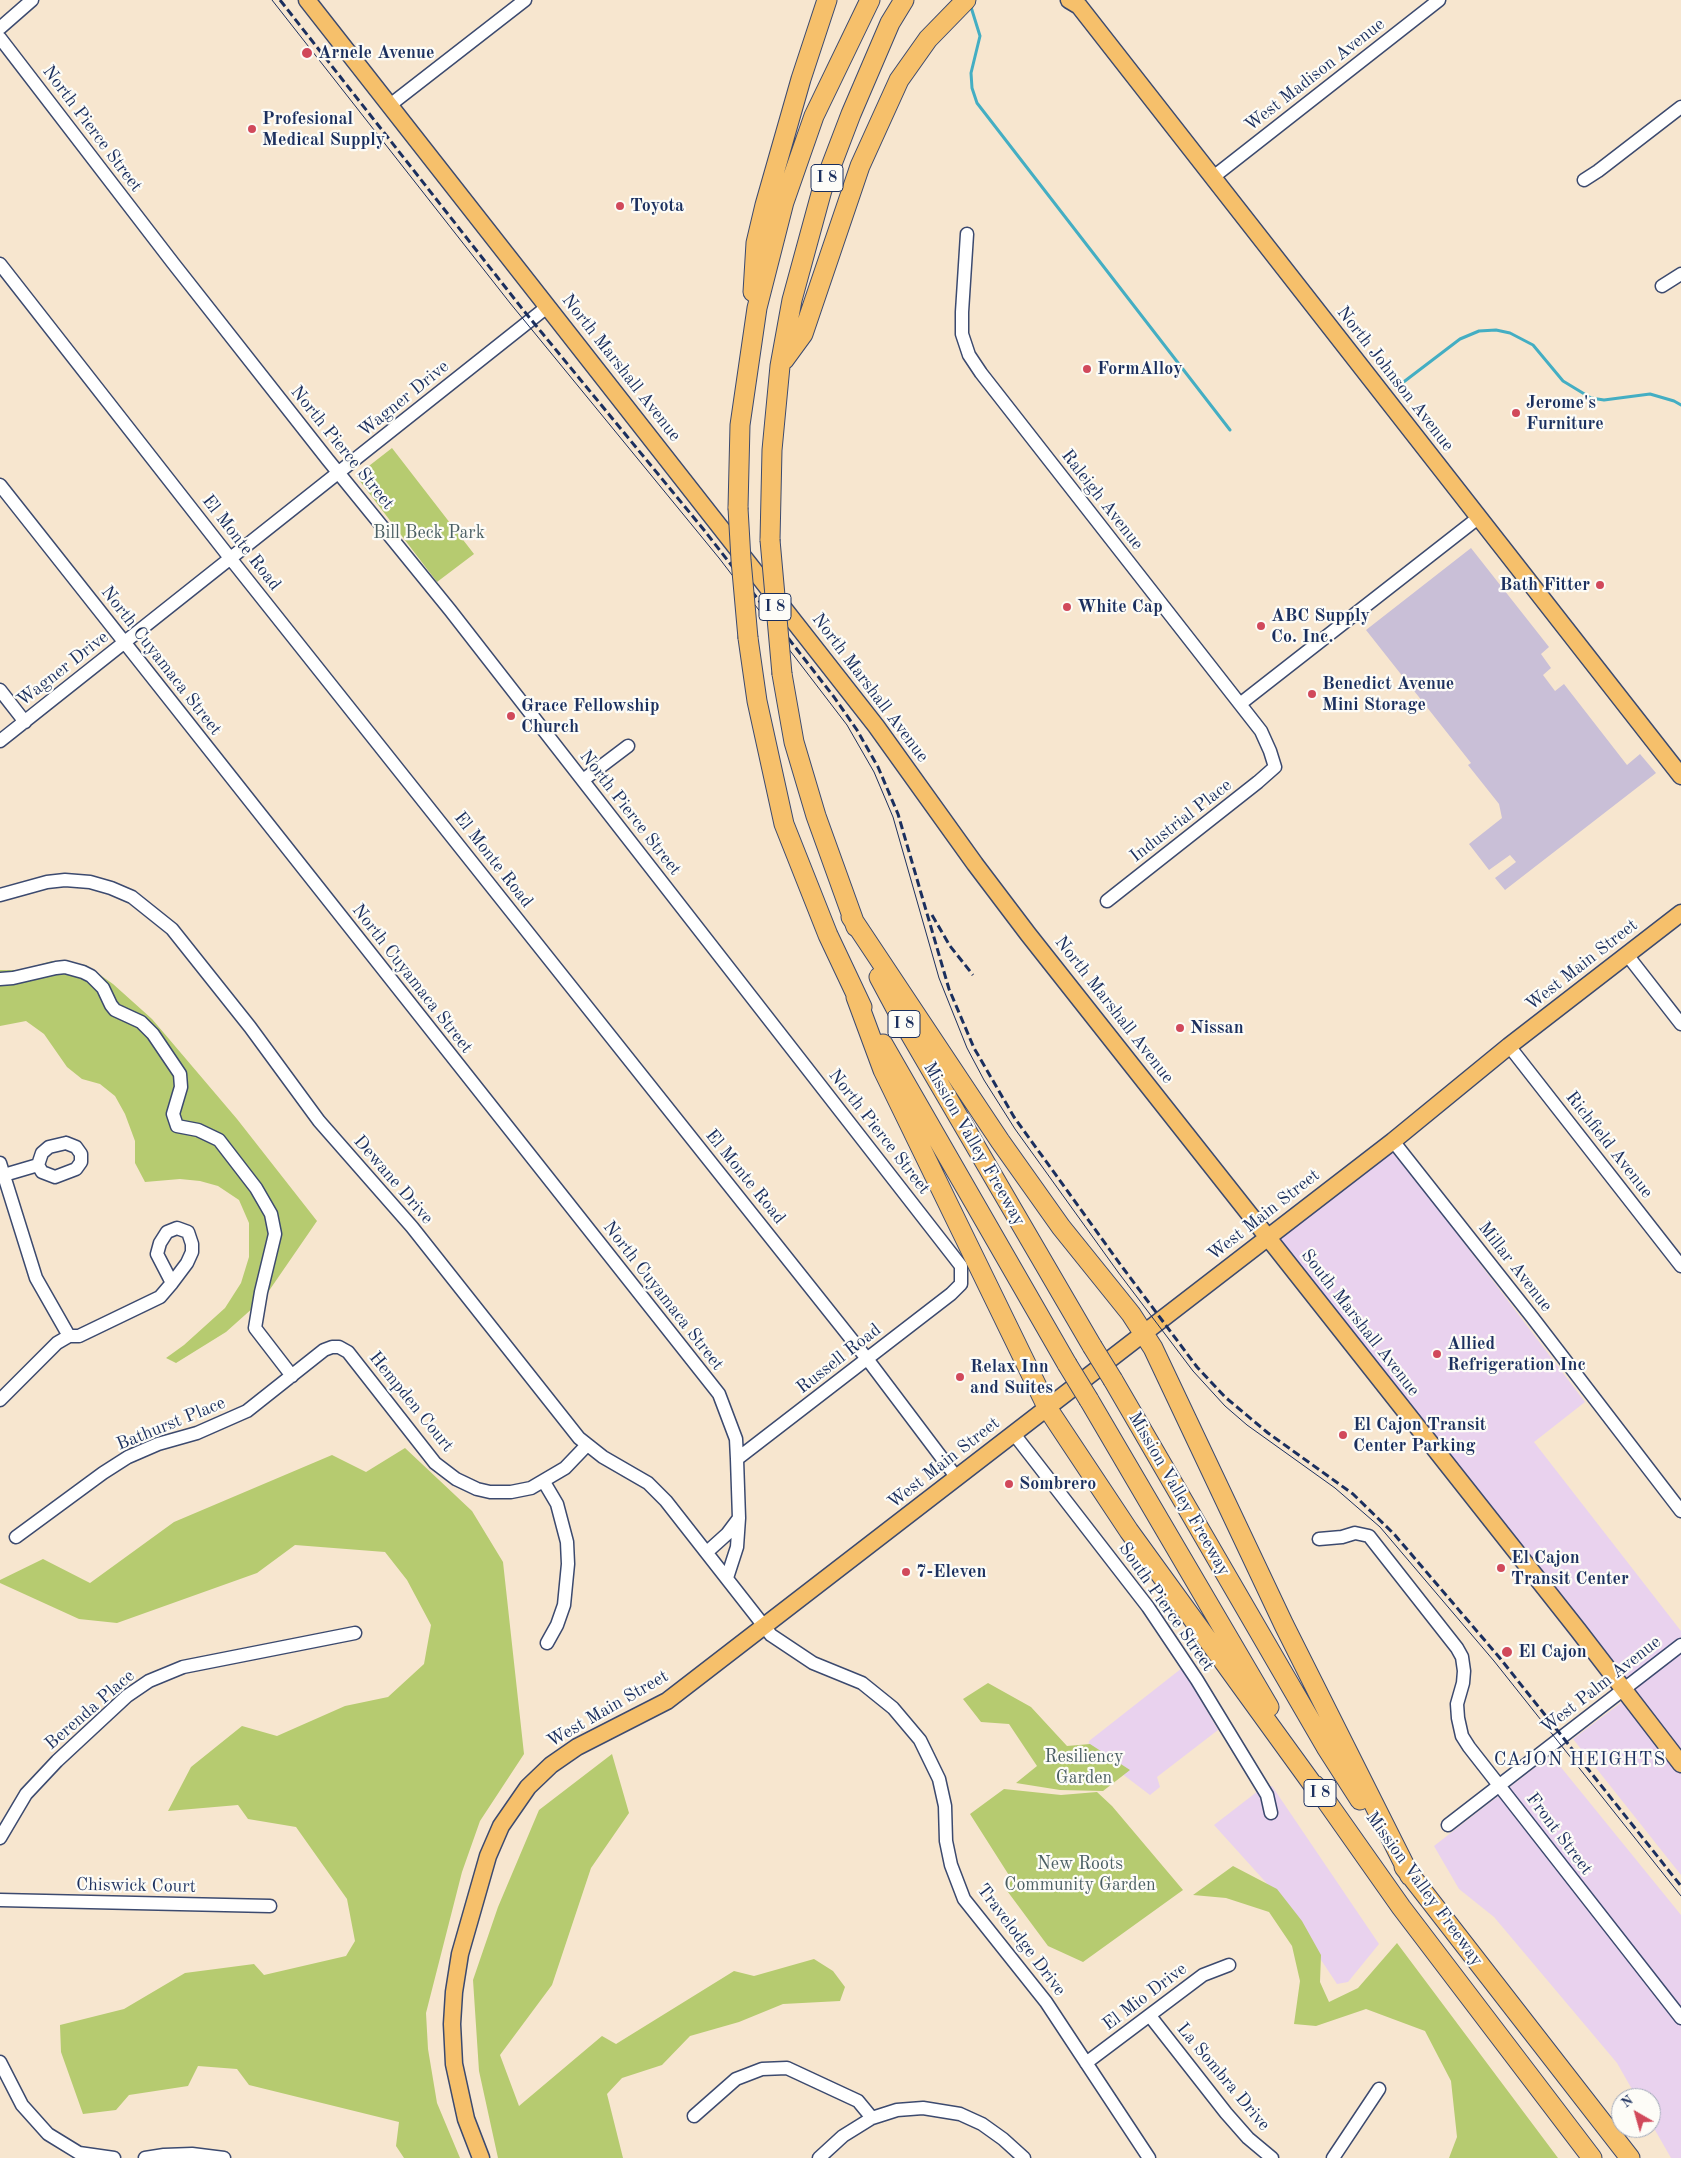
<!DOCTYPE html>
<style>
body{margin:0}
#map{position:relative;width:1681px;height:2158px;overflow:hidden;background:#f7e6cf;font-family:"Old Standard TT",serif}
canvas{display:block}
.north{position:absolute;left:1611px;top:2088px;width:50px;height:50px;box-sizing:border-box;background:#fdfcf7;border:1px solid #a3aaba;border-radius:50%;rotate:322deg;font-size:14px;font-weight:700;line-height:20px;text-align:center;color:#1b2f5e}
.north::after{content:'';display:block;margin:auto;width:18px;height:22px;background:#d1495b;clip-path:polygon(50% 0,100% 100%,50% 72%,0 100%)}
</style>
<div id="map">
<canvas width="1681" height="2158"></canvas>
<div class="north">N</div>
</div>
<script>
const c = document.querySelector('canvas').getContext('2d');
c.lineJoin = 'round';
function fill(path, color) {
  c.fillStyle = color;
  c.fill(path, 'evenodd');
}
function shape(rows) {
  const path = new Path2D();
  for (const r of rows) {
    path.moveTo(r[0], r[1]);
    for (let i = 2; i < r.length; i += 2) path.lineTo(r[i], r[i + 1]);
  }
  return path;
}
function strokePath(path, color, width, dash) {
  c.strokeStyle = color;
  c.lineWidth = width;
  c.lineCap = dash ? 'butt' : 'round';
  c.setLineDash(dash || []);
  c.stroke(path);
}
function label(font, color, halo, rows, align = 'center') {
  c.font = font + ' "Old Standard TT",serif';
  c.lineWidth = 4.5;
  c.setLineDash([]);
  c.textBaseline = 'middle';
  c.strokeStyle = halo;
  c.fillStyle = color;
  for (const [text, x, y, turn = 0] of rows) {
    c.save();
    c.translate(x, y);
    c.rotate((+turn || 0) * Math.PI / 180);
    c.textAlign = isNaN(turn) ? turn : align;
    if (halo) c.strokeText(text, 0, 0);
    c.fillText(text, 0, 0);
    c.restore();
  }
}
const built = shape([
 [1391,1147,1585,1402,1534,1442,1681,1631,1681,1875,1573,1739,1622,1702,1267,1247],
 [1182,1668,1218,1730,1157,1777,1160,1787,1150,1795,1088,1748,1089,1741],
 [1551,1755,1681,1915,1681,2158,1671,2158,1651,2123,1651,2098,1637,2098,1617,2063,1494,1917,1459,1889,1434,1846],
 [1272,1786,1379,1944,1348,1982,1337,1984,1280,1898,1214,1825,1258,1791]
]);
const industrial = shape([
 [1471,548,1549,647,1541,654,1551,668,1543,675,1555,691,1564,684,1627,765,1640,754,1656,773,1505,890,1495,878,1516,862,1510,855,1489,870,1469,844,1502,818,1499,804,1468,765,1471,763,1366,630]
]);
const green = shape([
 [392,448,474,554,437,582,356,476],
 [52,961,86,965,113,984,152,1019,237,1119,317,1221,264,1298,226,1332,176,1363,166,1358,184,1345,225,1308,241,1283,249,1257,249,1223,239,1200,218,1186,200,1181,180,1179,145,1182,135,1163,135,1141,125,1114,115,1096,100,1084,82,1079,67,1067,44,1034,26,1021,0,1026,0,970,21,970],
 [405,1448,472,1511,503,1562,524,1754,480,1821,462,1872,426,2013,428,2049,437,2103,460,2158,404,2158,396,2146,399,2122,249,2085,237,2069,198,2066,188,2086,129,2095,116,2110,83,2114,61,2052,60,2025,124,2009,185,1973,254,1964,264,1975,346,1956,355,1941,347,1899,296,1827,248,1819,238,1805,168,1811,191,1767,242,1726,277,1736,345,1706,388,1697,424,1664,431,1625,407,1580,385,1552,295,1545,257,1573,117,1623,79,1619,0,1583,0,1580,43,1559,90,1583,174,1522,332,1455,366,1472],
 [988,1683,1031,1707,1067,1746,1090,1744,1130,1770,1103,1791,1060,1790,1016,1783,1037,1766,1009,1724,981,1722,963,1699],
 [612,1754,629,1813,591,1868,552,1985,500,2055,519,2106,602,2036,616,2044,734,1971,754,1976,814,1959,833,1971,845,1987,840,2001,783,2004,739,2022,690,2036,662,2065,622,2078,607,2094,623,2158,498,2158,479,2071,473,1980,498,1907,539,1810],
 [1004,1789,1061,1795,1097,1792,1112,1806,1183,1890,1083,1962,1048,1946,1005,1888,1012,1880,970,1814],
 [1233,1866,1277,1889,1302,1921,1321,1955,1320,1982,1329,2002,1358,1988,1397,1943,1558,2158,1449,2158,1457,2137,1451,2081,1425,2031,1366,2009,1316,2026,1294,2024,1300,1981,1292,1946,1269,1912,1226,1898,1193,1895]
]);
const stream = shape([
 [971,7,980,36,971,73,972,88,977,103,1230,430],
 [1397,387,1460,339,1479,331,1496,330,1510,333,1533,345,1563,381,1591,398,1604,400,1650,394,1674,401,1681,405]
]);
const minor = shape([
 [0,28,32,0],
 [0,38,173,263,328,460,450,610,961,1266,961,1284,951,1294,737,1459],
 [390,105,525,0],
 [1212,178,1439,0],
 [1584,180,1598,171,1681,107],
 [967,234,962,312,962,334,969,355,981,373,1261,731,1270,751,1275,767,1258,782,1107,901],
 [0,264,230,558,868,1360,957,1478],
 [1662,286,1681,274],
 [0,485,719,1394,736,1439,737,1459,739,1518,737,1547,727,1578],
 [0,690,25,722],
 [1240,704,1478,518],
 [0,741,547,307],
 [583,780,628,746],
 [0,895,47,882,65,880,90,882,111,888,132,897,172,929,250,1027,319,1121,412,1227,579,1438,603,1457,648,1483,666,1501,771,1635,813,1663,862,1683,893,1708,920,1740,939,1779,945,1806,946,1841,951,1865,964,1899,1046,2002,1149,2158],
 [1628,956,1681,1024],
 [0,979,13,978,56,968,65,967,83,972,91,976,103,988,111,1005,115,1010,141,1022,153,1034,180,1074,181,1087,173,1114,177,1126,198,1130,219,1140,256,1188,271,1214,275,1234,261,1292,255,1328,292,1376],
 [1509,1046,1681,1266],
 [1393,1141,1532,1317,1681,1511],
 [66,1143,76,1147,81,1154,81,1162,76,1169,55,1177,42,1172,38,1165,42,1153,49,1147,66,1143],
 [0,1163,36,1278,69,1336],
 [4,1175,38,1165],
 [0,1400,57,1343,69,1336,79,1336,160,1297,172,1283,187,1263,192,1252,192,1244,188,1232,177,1228,167,1232,160,1243,157,1254,172,1283],
 [1014,1434,1148,1607,1197,1680,1267,1795,1271,1813],
 [544,1482,557,1504,567,1542,568,1564,564,1605,557,1625,547,1643],
 [16,1537,103,1473,128,1457,158,1444,197,1433,247,1411,324,1350,332,1347,339,1347,348,1352,435,1463,456,1479,477,1489,490,1492,511,1492,531,1488,565,1468,587,1445],
 [1319,1539,1342,1537,1355,1533,1369,1536,1457,1648,1462,1657,1464,1671,1463,1683,1457,1704,1458,1718,1462,1736,1469,1747,1681,2018],
 [707,1552,727,1534,739,1518],
 [1448,1825,1681,1645],
 [0,1838,26,1794,57,1761,127,1696,149,1681,183,1667,355,1633],
 [0,1900,270,1906],
 [1150,2016,1226,2113,1248,2138,1272,2158],
 [0,2062,22,2105,48,2134,79,2153,114,2158],
 [1086,2063,1203,1975,1229,1965],
 [694,2116,736,2079,762,2069,787,2068,858,2101,872,2118],
 [145,2158,164,2155,192,2154,224,2158],
 [819,2158,843,2136,872,2118,897,2110,923,2108,960,2114,982,2124,1003,2139,1024,2158],
 [1333,2158,1379,2089]
]);
const major = shape([
 [307,0,876,726,975,864,1028,934,1578,1630,1681,1764],
 [1069,0,1079,6,1681,776],
 [481,2158,466,2119,454,2064,452,2024,454,1992,460,1954,488,1856,501,1826,528,1787,551,1765,577,1747,667,1701,1393,1141,1509,1046,1681,913]
]);
const highway = shape([
 [753,292,756,243,765,205,801,79,827,0],
 [784,360,803,334,860,166,899,80,928,39,966,0],
 [738,508,740,425,757,308,784,202,814,116,870,0],
 [770,540,772,450,780,366,792,300,822,190,851,114,890,23,904,0],
 [748,638,757,701,784,824,828,935,862,1007],
 [782,674,794,742,816,816,856,927],
 [851,917,1000,1141,1061,1227,1131,1314,1153,1348,1284,1625,1410,1876],
 [879,977,902,1020,1092,1346],
 [856,997,883,1070,1048,1409,1129,1531,1321,1796],
 [883,1044,1067,1364],
 [1113,1380,1326,1747,1360,1800],
 [1089,1400,1269,1707],
 [1315,1785,1401,1907,1592,2158],
 [1404,1867,1630,2158]
]);
const tram = shape([
 [272,0,510,303,719,558,847,725,874,772,893,817,939,978,967,1048,984,1080,1015,1129,1118,1272,1193,1371,1225,1406,1247,1425,1335,1488,1380,1527,1494,1661,1681,1896]
]);
const rail = shape([
 [280,0,524,311,704,530,834,697,857,730,878,767,898,814,949,989,974,1048,1014,1117,1123,1268,1197,1367,1225,1397,1268,1433,1353,1494,1394,1534,1499,1657,1681,1886],
 [932,915,950,946,973,975]
]);
const highwayBridge = shape([
 [738,508,741,560,748,638],
 [770,540,782,674],
 [1092,1346,1113,1380],
 [1067,1364,1089,1400]
]);
const markers = [
 [307,53,6,"#d1495b"],
 [252,129,5,"#d1495b"],
 [620,206,5,"#d1495b"],
 [1087,369,5,"#d1495b"],
 [1516,413,5,"#d1495b"],
 [1600,585,5,"#d1495b"],
 [1067,607,5,"#d1495b"],
 [1261,626,5,"#d1495b"],
 [1312,694,5,"#d1495b"],
 [511,716,5,"#d1495b"],
 [1180,1028,5,"#d1495b"],
 [1437,1354,5,"#d1495b"],
 [960,1377,5,"#d1495b"],
 [1343,1435,5,"#d1495b"],
 [1009,1484,5,"#d1495b"],
 [1501,1568,5,"#d1495b"],
 [906,1572,5,"#d1495b"],
 [1507,1652,6,"#d1495b"]
];
const shields = [
 [827,178,32],
 [775,607,32],
 [904,1024,32],
 [1320,1793,32]
];
const shieldNames = [
 ["I 8",827,178],
 ["I 8",775,607],
 ["I 8",904,1024],
 ["I 8",1320,1793]
];
const poiNames = [
 ["Arnele Avenue",318,53],
 ["Profesional",262,119],
 ["Medical Supply",262,140],
 ["Toyota",630,206],
 ["FormAlloy",1097,369],
 ["Jerome's",1526,403],
 ["Furniture",1526,424],
 ["Bath Fitter",1590,585,"right"],
 ["White Cap",1077,607],
 ["ABC Supply",1271,616],
 ["Co. Inc.",1271,637],
 ["Benedict Avenue",1322,684],
 ["Mini Storage",1322,705],
 ["Grace Fellowship",521,706],
 ["Church",521,727],
 ["Nissan",1190,1028],
 ["Allied",1447,1344],
 ["Refrigeration Inc",1447,1365],
 ["Relax Inn",970,1367],
 ["and Suites",970,1388],
 ["El Cajon Transit",1353,1425],
 ["Center Parking",1353,1446],
 ["Sombrero",1019,1484],
 ["El Cajon",1511,1558],
 ["Transit Center",1511,1579],
 ["7-Eleven",916,1572],
 ["El Cajon",1518,1652]
];
const streetNames = [
 ["West Madison Avenue",1315,75,-38],
 ["North Pierce Street",92,129,53],
 ["North Marshall Avenue",621,368,52],
 ["North Johnson Avenue",1395,379,52],
 ["Wagner Drive",404,399,-39],
 ["North Pierce Street",342,448,51],
 ["Raleigh Avenue",1102,500,52],
 ["El Monte Road",241,543,52],
 ["North Cuyamaca Street",161,661,52],
 ["Wagner Drive",63,669,-38],
 ["North Marshall Avenue",870,688,53],
 ["North Pierce Street",630,813,52],
 ["Industrial Place",1181,821,-38],
 ["El Monte Road",493,860,52],
 ["West Main Street",1582,965,-38],
 ["North Cuyamaca Street",412,979,52],
 ["North Marshall Avenue",1114,1010,52],
 ["North Pierce Street",879,1132,52],
 ["Mission Valley Freeway",974,1144,60],
 ["Richfield Avenue",1609,1145,52],
 ["El Monte Road",745,1177,51],
 ["Dewane Drive",393,1180,49],
 ["West Main Street",1264,1215,-38],
 ["Millar Avenue",1515,1267,52],
 ["North Cuyamaca Street",663,1296,52],
 ["South Marshall Avenue",1360,1323,52],
 ["Russell Road",839,1359,-38],
 ["Hempden Court",411,1402,51],
 ["Bathurst Place",171,1424,-22],
 ["West Main Street",944,1463,-38],
 ["Mission Valley Freeway",1179,1494,60],
 ["South Pierce Street",1166,1607,55],
 ["West Palm Avenue",1601,1685,-38],
 ["West Main Street",608,1709,-30],
 ["Berenda Place",90,1710,-41],
 ["Front Street",1559,1834,53],
 ["Chiswick Court",136,1886,1],
 ["Mission Valley Freeway",1424,1889,54],
 ["Travelodge Drive",1021,1940,53],
 ["El Mio Drive",1145,1997,-37],
 ["La Sombra Drive",1223,2077,50]
];
const parkNames = [
 ["Bill Beck Park",429,533],
 ["Resiliency",1084,1757],
 ["Garden",1084,1778],
 ["New Roots",1080,1864],
 ["Community Garden",1080,1885]
];
const neighbourhoodNames = [
 ["CAJON HEIGHTS",1580,1760]
];
fill(built, '#e9d2ee');
fill(industrial, '#c9bfd7');
fill(green, '#b6cb70');
strokePath(stream, '#44aec3', 3);
strokePath(minor, '#3c4a6f', 15);
strokePath(major, '#3c4a6f', 19);
strokePath(highway, '#3c4a6f', 21);
strokePath(minor, '#fff', 12);
strokePath(major, '#f6c06b', 16);
strokePath(highway, '#f6c06b', 19);
strokePath(tram, '#1b2f5e', 1);
strokePath(rail, '#1b2f5e', 3, [8, 4]);
strokePath(highwayBridge, '#3c4a6f', 21, []);
strokePath(highwayBridge, '#f6c06b', 19);
for (const [x, y, r, color] of markers) {
  const dot = new Path2D();
  dot.arc(x, y, r, 0, 2 * Math.PI);
  c.fillStyle = color;
  c.fill(dot);
  strokePath(dot, '#fdfcf7', 2);
}
for (const [x, y, w] of shields) {
  const box = new Path2D();
  box.roundRect(x - w / 2, y - 13.5, w, 27, 4);
  c.fillStyle = '#fdfcf7';
  c.fill(box);
  strokePath(box, '#1b2f5e', 1);
}
label('bold 16px', '#1b2f5e', null, shieldNames);
label('bold 18px', '#1b2f5e', '#fdfcf7', poiNames, 'left');
label('18px', '#1b2f5e', '#fdfcf7', streetNames);
label('18px', '#4a5e63', '#fdfcf7', parkNames);
c.letterSpacing = '1px';
label('19px', '#1b2f5e', '#fdfcf7', neighbourhoodNames);
c.letterSpacing = '0px';
</script>
